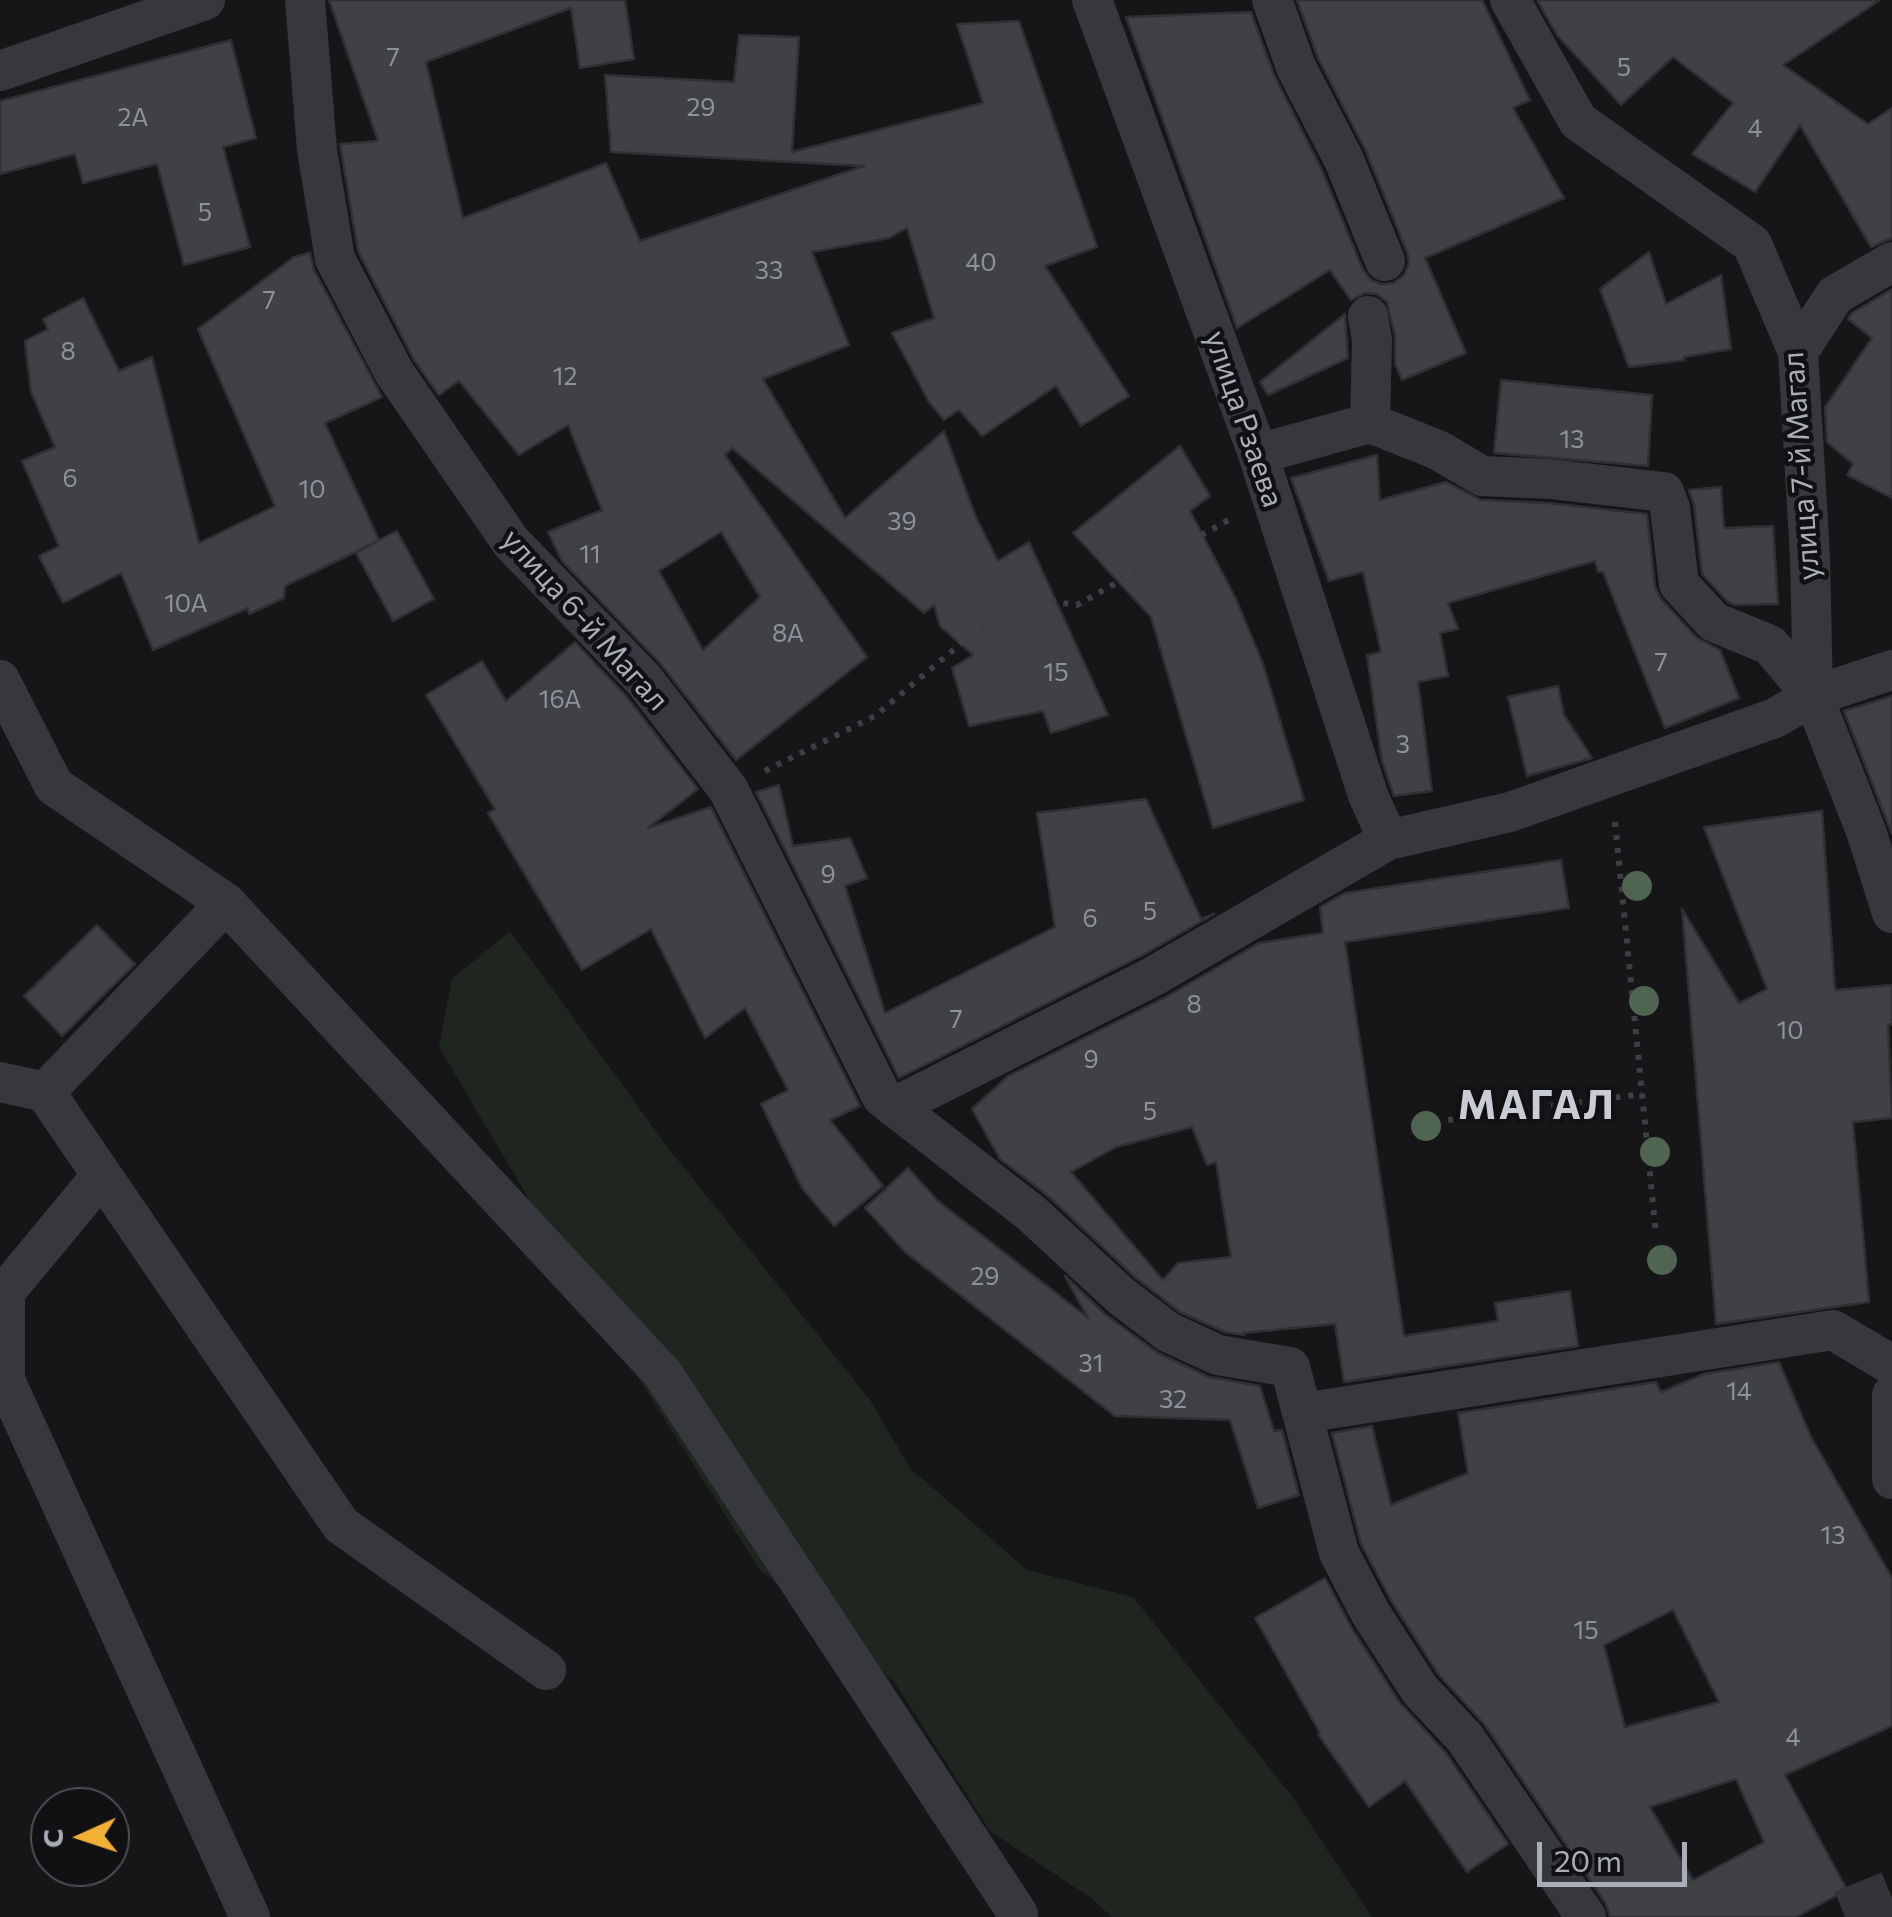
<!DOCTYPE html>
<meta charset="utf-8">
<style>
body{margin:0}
#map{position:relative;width:1892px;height:1917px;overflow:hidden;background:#161618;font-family:Commissioner,sans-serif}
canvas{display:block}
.north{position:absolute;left:30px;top:1787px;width:100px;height:100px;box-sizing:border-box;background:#111113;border:2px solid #4d4f55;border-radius:50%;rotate:267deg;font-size:28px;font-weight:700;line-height:40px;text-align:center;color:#a8adb8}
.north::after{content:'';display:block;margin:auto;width:35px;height:45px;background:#f2b134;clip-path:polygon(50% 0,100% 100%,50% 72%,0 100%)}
.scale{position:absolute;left:1537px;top:1842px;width:150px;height:45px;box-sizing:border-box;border:5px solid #a8adb8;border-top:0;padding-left:12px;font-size:30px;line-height:35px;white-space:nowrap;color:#a8adb8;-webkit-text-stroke:8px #111113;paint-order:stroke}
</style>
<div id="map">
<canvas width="1892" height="1917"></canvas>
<div class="north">С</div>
<div class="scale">20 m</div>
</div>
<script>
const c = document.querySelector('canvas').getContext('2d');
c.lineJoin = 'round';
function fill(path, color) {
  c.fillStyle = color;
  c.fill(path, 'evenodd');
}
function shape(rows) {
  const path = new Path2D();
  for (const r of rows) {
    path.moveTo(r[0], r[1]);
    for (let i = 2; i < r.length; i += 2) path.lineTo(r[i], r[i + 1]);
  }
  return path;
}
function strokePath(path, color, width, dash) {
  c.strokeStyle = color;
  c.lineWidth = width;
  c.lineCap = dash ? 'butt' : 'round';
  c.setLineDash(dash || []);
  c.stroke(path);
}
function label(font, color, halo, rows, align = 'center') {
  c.font = font + ' Commissioner,sans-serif';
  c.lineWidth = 9;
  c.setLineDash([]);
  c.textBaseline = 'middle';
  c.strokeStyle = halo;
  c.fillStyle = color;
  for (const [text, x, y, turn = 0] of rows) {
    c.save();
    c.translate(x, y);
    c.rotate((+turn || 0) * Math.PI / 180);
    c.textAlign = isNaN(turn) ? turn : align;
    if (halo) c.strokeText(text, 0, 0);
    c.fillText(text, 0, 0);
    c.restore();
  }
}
const green = shape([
 [510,931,669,1149,870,1400,910,1468,1027,1570,1133,1597,1291,1795,1372,1917,1112,1917,1091,1898,990,1831,893,1680,760,1570,579,1284,439,1047,452,979]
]);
const building = shape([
 [329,0,625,0,634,59,580,68,571,8,426,62,463,218,606,163,640,241,864,166,611,152,605,75,734,82,739,35,799,37,792,152,983,103,957,24,1019,21,1097,247,1045,266,1129,396,1081,426,1056,386,982,436,959,410,944,420,929,402,892,333,934,318,907,228,889,238,812,252,849,345,763,379,845,518,944,431,975,515,998,561,1029,542,1108,715,1051,733,1043,711,969,726,952,668,973,655,940,626,934,605,924,613,732,448,725,455,867,657,736,760,661,664,562,561,548,532,602,510,568,425,519,455,459,381,439,395,414,360,358,251,340,144,378,141,329,0],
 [721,532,760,597,703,650,659,571,721,532],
 [1297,0,1482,0,1530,100,1513,108,1564,198,1425,258,1466,353,1402,380,1395,364,1395,336,1387,302,1377,294,1365,293,1351,300,1330,270,1237,328,1126,17,1251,12,1274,75,1322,170,1363,270,1371,280,1381,284,1393,283,1404,275,1409,263,1407,252,1366,151,1318,58,1297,0],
 [1537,0,1880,0,1783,65,1868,124,1892,108,1892,238,1871,247,1800,125,1755,192,1692,154,1733,103,1673,57,1621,105,1557,35,1537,0],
 [231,40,256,138,223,147,250,247,184,265,157,164,83,183,75,154,0,174,0,101,231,40],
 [1649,252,1666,304,1721,275,1731,349,1684,357,1685,360,1629,367,1600,289,1649,252],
 [310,253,314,270,382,397,325,423,379,540,397,531,434,599,393,621,356,553,376,542,285,586,284,598,249,614,248,608,153,650,121,573,63,603,39,556,59,546,22,461,55,447,31,392,25,341,48,329,43,319,83,298,119,371,152,357,199,543,275,506,198,329,294,257,310,253],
 [1892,289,1892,498,1847,475,1853,464,1827,442,1825,407,1872,338,1848,319,1852,313,1892,289],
 [1345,314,1348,358,1268,395,1260,382,1345,314],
 [1501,380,1652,395,1648,466,1494,453,1501,380],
 [1180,446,1210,496,1190,511,1236,599,1263,664,1304,800,1213,828,1151,617,1073,533,1180,446],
 [1377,455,1380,500,1446,482,1481,500,1548,503,1647,514,1655,587,1661,599,1697,638,1720,650,1739,698,1665,728,1603,572,1598,572,1595,561,1448,603,1458,629,1440,633,1448,676,1418,682,1432,791,1394,796,1382,761,1367,655,1381,652,1363,572,1329,581,1291,478,1377,455],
 [1721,487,1724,528,1773,526,1778,604,1735,605,1728,602,1702,574,1694,505,1689,490,1721,487],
 [575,642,626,696,698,789,648,828,711,807,860,1106,830,1120,883,1186,834,1226,802,1188,761,1104,788,1090,745,1008,705,1038,651,929,582,970,488,813,495,809,426,695,482,661,506,701,575,642],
 [1558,686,1564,715,1592,758,1527,776,1508,697,1558,686],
 [1892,696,1892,834,1844,711,1892,696],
 [779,785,793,846,850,838,867,878,845,886,885,1013,1055,927,1037,813,1146,799,1201,919,1214,914,1143,955,899,1078,756,792,779,785],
 [1822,811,1835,990,1892,985,1892,1024,1888,1025,1892,1118,1853,1122,1869,1302,1716,1324,1682,909,1739,1003,1767,989,1704,827,1822,811],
 [1561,860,1569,908,1345,942,1404,1336,1498,1321,1495,1303,1570,1291,1578,1346,1344,1382,1335,1324,1243,1333,1244,1335,1225,1332,1180,1312,1136,1278,1047,1195,1000,1159,972,1109,1008,1076,1166,997,1259,943,1323,933,1320,907,1345,893,1561,860],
 [1192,1127,1207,1165,1216,1162,1231,1257,1178,1263,1163,1280,1071,1172,1116,1147,1192,1127],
 [97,925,135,964,62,1036,24,996,97,925],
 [908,1168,938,1201,1088,1318,1065,1276,1106,1315,1158,1353,1209,1377,1260,1386,1274,1431,1282,1430,1299,1495,1258,1508,1230,1420,1115,1416,905,1252,865,1208,908,1168],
 [1779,1362,1811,1437,1892,1578,1892,1726,1785,1775,1847,1890,1796,1917,1610,1917,1606,1904,1485,1725,1439,1675,1392,1602,1361,1544,1332,1433,1372,1426,1391,1505,1468,1473,1458,1413,1656,1382,1661,1392,1704,1374,1779,1362],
 [1673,1610,1719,1702,1625,1727,1604,1645,1673,1610],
 [1736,1779,1764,1842,1693,1880,1650,1807,1736,1779],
 [1325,1578,1351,1627,1400,1703,1446,1753,1508,1844,1467,1872,1405,1781,1369,1807,1318,1734,1320,1733,1255,1618,1325,1578]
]);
const trunkTunnel = shape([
 [1845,1917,1892,1898]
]);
const path = shape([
 [765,771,875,716,977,630,1033,599,1077,605,1232,518],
 [1615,822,1656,1234],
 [1448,1120,1642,1094]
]);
const minor = shape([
 [305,0,317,150,335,259,394,372,511,542,644,680,728,789,882,1097,1031,1213,1121,1296,1168,1332,1218,1355,1290,1367,1339,1553,1371,1614,1420,1690,1465,1738,1586,1917],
 [1092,0,1258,454,1368,795,1388,840],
 [1272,0,1296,67,1344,160,1385,261],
 [1510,0,1578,121,1752,244,1798,352,1810,557,1813,696,1866,831,1892,913],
 [0,71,205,0],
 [1368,316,1372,340,1370,423],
 [1798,352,1835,295,1892,262],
 [1258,454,1370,423,1438,450,1482,476,1550,479,1664,492,1670,508,1679,584,1714,622,1770,645,1813,696],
 [0,680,54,786,226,903,663,1374,1018,1914],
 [0,1082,45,1092,341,1525,546,1670],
 [45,1092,226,903],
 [894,1107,1154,976,1388,840,1510,812,1775,718,1813,696,1892,670],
 [102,1175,5,1292,5,1380,250,1917],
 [1892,1395,1892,1479],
 [1303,1413,1833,1330,1892,1365]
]);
const trees = [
 [1637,886],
 [1644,1001],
 [1426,1126],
 [1655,1152],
 [1662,1260]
];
const numberNames = [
 ["7",393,58],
 ["5",1624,68],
 ["29",701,108],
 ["2А",133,118],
 ["4",1755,129],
 ["5",205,213],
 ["40",981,263],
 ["33",769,271],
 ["7",269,301],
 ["8",68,352],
 ["12",565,377],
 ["13",1572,440],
 ["6",70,479],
 ["10",312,490],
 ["39",902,522],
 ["11",590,555],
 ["10А",186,604],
 ["8А",788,634],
 ["7",1661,663],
 ["15",1056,673],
 ["16А",560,700],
 ["3",1403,745],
 ["9",828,875],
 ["5",1150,912],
 ["6",1090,919],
 ["8",1194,1005],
 ["7",956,1020],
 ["10",1790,1031],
 ["9",1091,1060],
 ["5",1150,1112],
 ["29",985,1277],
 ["31",1091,1364],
 ["14",1739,1392],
 ["32",1173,1400],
 ["13",1833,1536],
 ["15",1586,1631],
 ["4",1793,1738]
];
const streetNames = [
 ["улица Рзаева",1244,419,71],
 ["улица 7-й Магал",1801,466,-94],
 ["улица 6-й Магал",585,620,48]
];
const districtNames = [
 ["МАГАЛ",1537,1106]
];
fill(green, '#1e261f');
fill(building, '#404145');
strokePath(building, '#303034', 2.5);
strokePath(trunkTunnel, '#333438', 55, [55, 28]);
strokePath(path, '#3d3f44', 6, [5, 8]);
strokePath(minor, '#37383d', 40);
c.fillStyle = '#506452';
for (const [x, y] of trees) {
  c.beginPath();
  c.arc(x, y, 15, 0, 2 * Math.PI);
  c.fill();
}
label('25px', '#8e929b', null, numberNames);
label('30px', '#a8adb8', '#111113', streetNames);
c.letterSpacing = '2.5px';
label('bold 40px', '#c9ccd4', '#111113', districtNames);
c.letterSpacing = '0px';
</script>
